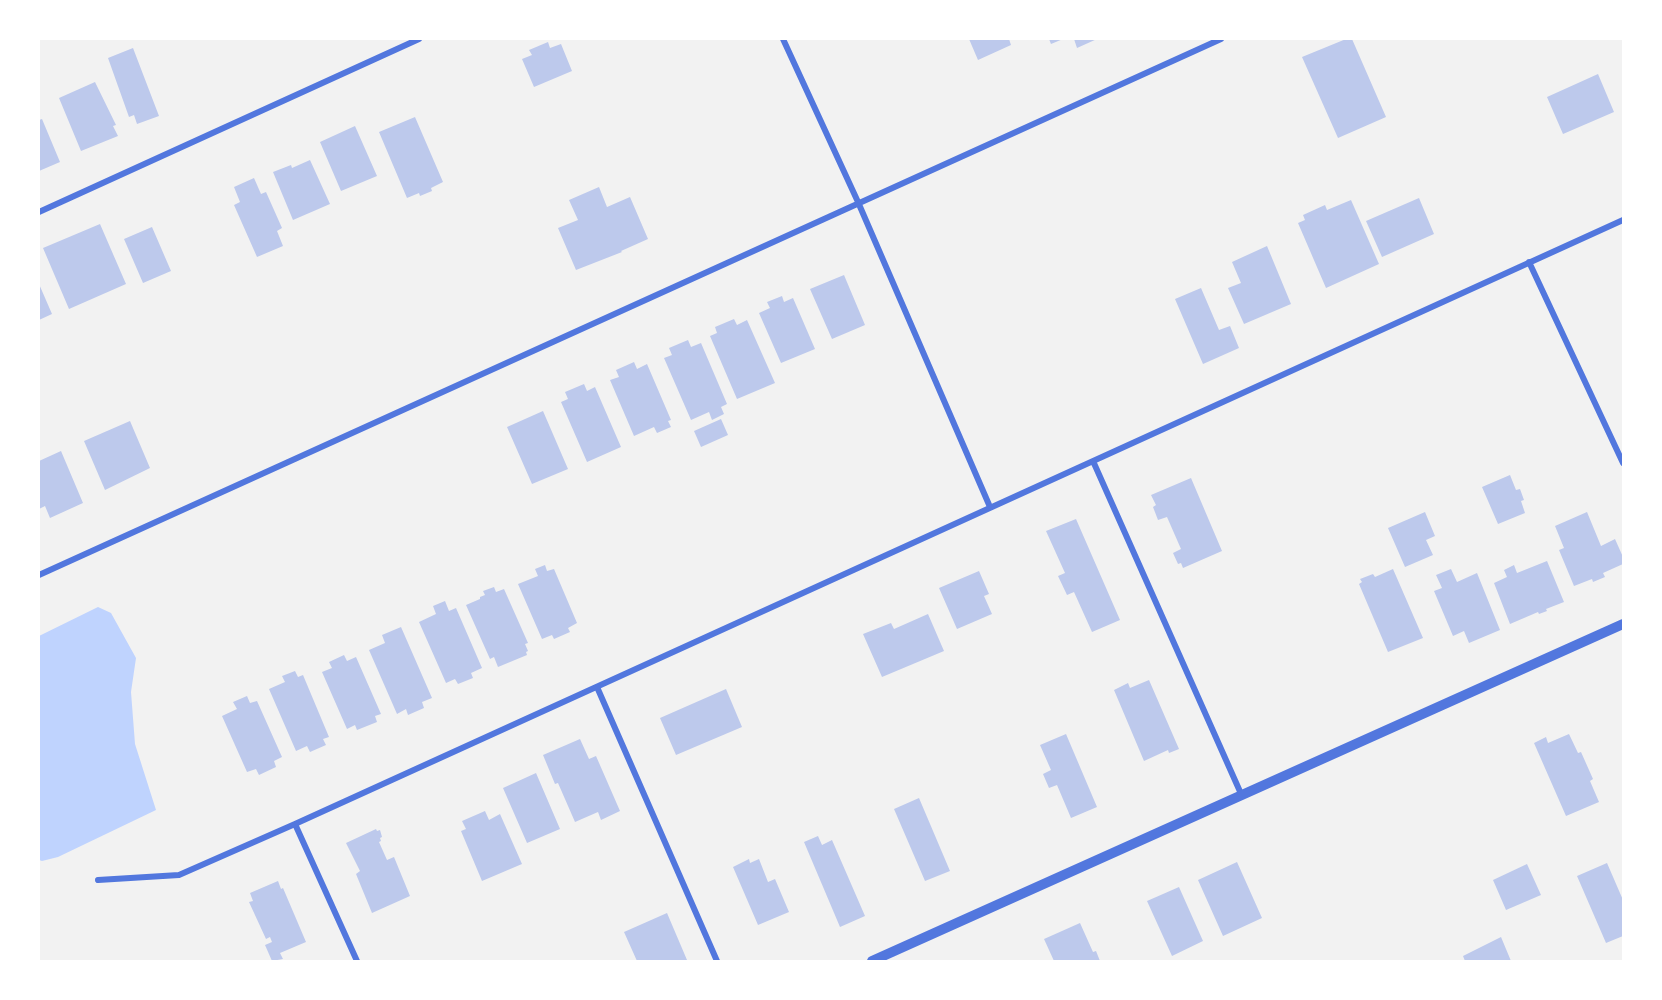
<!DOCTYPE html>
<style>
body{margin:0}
#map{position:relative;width:1662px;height:1000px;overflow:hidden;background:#f2f2f2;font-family:Rubik,sans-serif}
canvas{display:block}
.frame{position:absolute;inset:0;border:40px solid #fff;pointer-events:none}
</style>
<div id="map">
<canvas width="1662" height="1000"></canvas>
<div class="frame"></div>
</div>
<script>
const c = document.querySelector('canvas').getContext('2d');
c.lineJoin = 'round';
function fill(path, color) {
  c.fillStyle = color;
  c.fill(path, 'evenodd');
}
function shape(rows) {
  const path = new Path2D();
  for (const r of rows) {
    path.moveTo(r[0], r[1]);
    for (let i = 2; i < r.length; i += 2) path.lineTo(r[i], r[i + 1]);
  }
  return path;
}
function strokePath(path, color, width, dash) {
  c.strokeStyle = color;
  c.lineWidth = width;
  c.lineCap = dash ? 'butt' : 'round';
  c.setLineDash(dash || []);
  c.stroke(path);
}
const water = shape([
 [98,607,111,613,136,658,131,692,135,744,156,810,58,857,42,861,39,860,39,636]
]);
const building = shape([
 [969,39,1009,39,1011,45,978,60],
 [1049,39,1063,39,1051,44],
 [1074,39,1097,39,1077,48],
 [1346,39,1352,39,1386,117,1338,138,1302,57],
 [548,42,550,48,561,44,572,71,534,87,522,59,532,55,529,50],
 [133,48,159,116,137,124,134,115,129,117,108,58],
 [1598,74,1614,112,1563,134,1547,97],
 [95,82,116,125,113,126,118,136,81,151,59,98],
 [415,117,443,182,431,188,432,191,420,196,419,193,407,198,379,132],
 [42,119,60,162,39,171,39,120],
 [355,126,377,176,341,191,320,142],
 [310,160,330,204,293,220,273,172,291,165,292,168],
 [254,178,261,194,266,192,282,228,277,231,283,246,257,257,234,205,240,202,234,187],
 [599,187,607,207,630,197,648,239,621,251,622,252,576,270,558,228,578,220,569,200],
 [1419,198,1434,234,1382,257,1366,221],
 [1351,200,1379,264,1326,288,1298,223,1305,220,1303,215,1325,205,1327,210],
 [100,224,126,284,69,309,43,248],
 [152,227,171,271,143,283,124,239],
 [1267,246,1291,304,1244,324,1228,288,1241,283,1232,262],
 [844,275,865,325,832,339,810,289],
 [39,284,52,314,39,320],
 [1201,288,1219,330,1230,326,1239,348,1203,364,1175,299],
 [782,296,784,302,793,298,815,349,781,363,759,313,770,308,767,302],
 [734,319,737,325,747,320,775,383,737,399,710,336,717,333,715,327],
 [688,340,691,347,701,343,727,404,721,407,724,414,712,420,709,412,691,420,664,358,672,355,669,348],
 [634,362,637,369,647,364,671,420,668,421,671,427,657,433,654,427,634,436,610,380,619,377,616,370],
 [584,384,587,391,595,387,621,447,587,462,561,402,568,399,565,392],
 [543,411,568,469,532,484,507,427],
 [721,419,728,435,701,447,694,431],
 [130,421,150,468,105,490,84,441],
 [61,451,83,503,50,518,45,506,39,509,39,461],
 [1510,475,1516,490,1520,489,1524,500,1521,501,1525,513,1498,524,1482,487],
 [1191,478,1222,551,1183,568,1181,563,1178,564,1173,553,1181,549,1167,517,1158,520,1153,507,1156,505,1151,495],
 [1425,512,1435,536,1426,540,1433,555,1405,567,1388,528],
 [1587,512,1601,546,1615,539,1623,557,1623,564,1603,573,1605,577,1593,582,1592,579,1574,586,1559,550,1564,548,1555,526],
 [1076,519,1120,620,1092,632,1074,592,1067,595,1058,576,1065,573,1046,531],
 [1547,561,1564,602,1546,609,1547,611,1539,614,1538,612,1510,624,1494,583,1507,577,1504,570,1514,565,1517,573],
 [545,565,547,571,554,569,577,623,568,628,570,632,554,639,552,635,542,639,518,584,538,576,535,569],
 [1393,569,1423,638,1388,652,1359,584,1362,582,1360,579,1373,574,1375,577],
 [1451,569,1457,582,1477,573,1500,630,1469,643,1464,631,1453,636,1434,591,1442,588,1436,575],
 [979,571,989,594,984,596,992,614,957,629,939,588],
 [494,587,496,592,504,589,528,643,525,644,528,651,526,652,527,655,498,667,494,657,490,659,466,605,480,599,480,597,485,595,483,591],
 [445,601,449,611,456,608,482,668,471,673,473,678,458,684,455,679,446,683,419,622,436,614,433,606],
 [928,614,944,651,882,677,863,634,891,623,894,629],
 [401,627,432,698,422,702,424,708,408,715,406,709,397,714,369,650,385,643,382,635],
 [344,655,347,661,356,657,381,714,375,716,377,722,357,730,355,725,347,729,322,672,332,668,329,662],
 [295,671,298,677,303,675,329,737,323,739,326,745,310,752,307,746,296,751,269,689,285,682,282,676],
 [1149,680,1179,749,1169,753,1168,750,1144,761,1114,690,1128,683,1130,688],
 [726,689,742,727,676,755,660,718],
 [247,696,250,703,257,701,282,757,274,761,276,767,259,775,256,769,247,772,222,716,237,709,233,702],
 [1066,734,1097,807,1071,818,1057,785,1049,788,1043,774,1051,770,1040,745],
 [1569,734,1578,753,1581,752,1593,779,1590,781,1599,802,1566,816,1534,743,1546,737,1548,743],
 [580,739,589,759,596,756,620,811,601,820,598,812,575,822,558,783,555,784,543,755],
 [536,773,560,829,527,843,503,788],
 [919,798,950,871,925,881,894,809],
 [485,811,489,820,500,814,522,864,482,881,461,831,466,829,462,821],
 [376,829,377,831,380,830,382,837,380,838,381,841,379,842,387,860,394,857,410,896,372,913,356,874,360,871,346,843],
 [818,836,822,845,832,840,865,916,840,927,804,842],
 [749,859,750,863,759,859,768,882,775,879,789,912,758,925,733,867],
 [1237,862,1262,918,1223,936,1198,880],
 [1607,863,1623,900,1623,936,1606,943,1577,876],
 [1527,864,1541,895,1506,910,1493,880],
 [278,881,281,889,283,888,306,942,280,953,283,959,272,961,265,945,272,942,270,937,266,939,249,902,253,901,250,893],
 [1179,887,1203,941,1172,956,1147,901],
 [667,913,687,960,637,961,624,932],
 [1080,923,1093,952,1096,951,1100,961,1054,961,1044,939],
 [1501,937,1511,961,1465,961,1463,956]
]);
const minor = shape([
 [783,39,858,202,990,507],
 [39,212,419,39],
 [1529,262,1623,463],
 [1093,461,1242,796],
 [39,575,1221,39],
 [597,687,717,961],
 [295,824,357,961],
 [98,880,179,875,295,824,1623,220]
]);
const tertiary = shape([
 [872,961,1623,624]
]);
fill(water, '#bfd3fe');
fill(building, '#bdc9ec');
strokePath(minor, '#5277de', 6);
strokePath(tertiary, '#5277de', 10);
</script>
